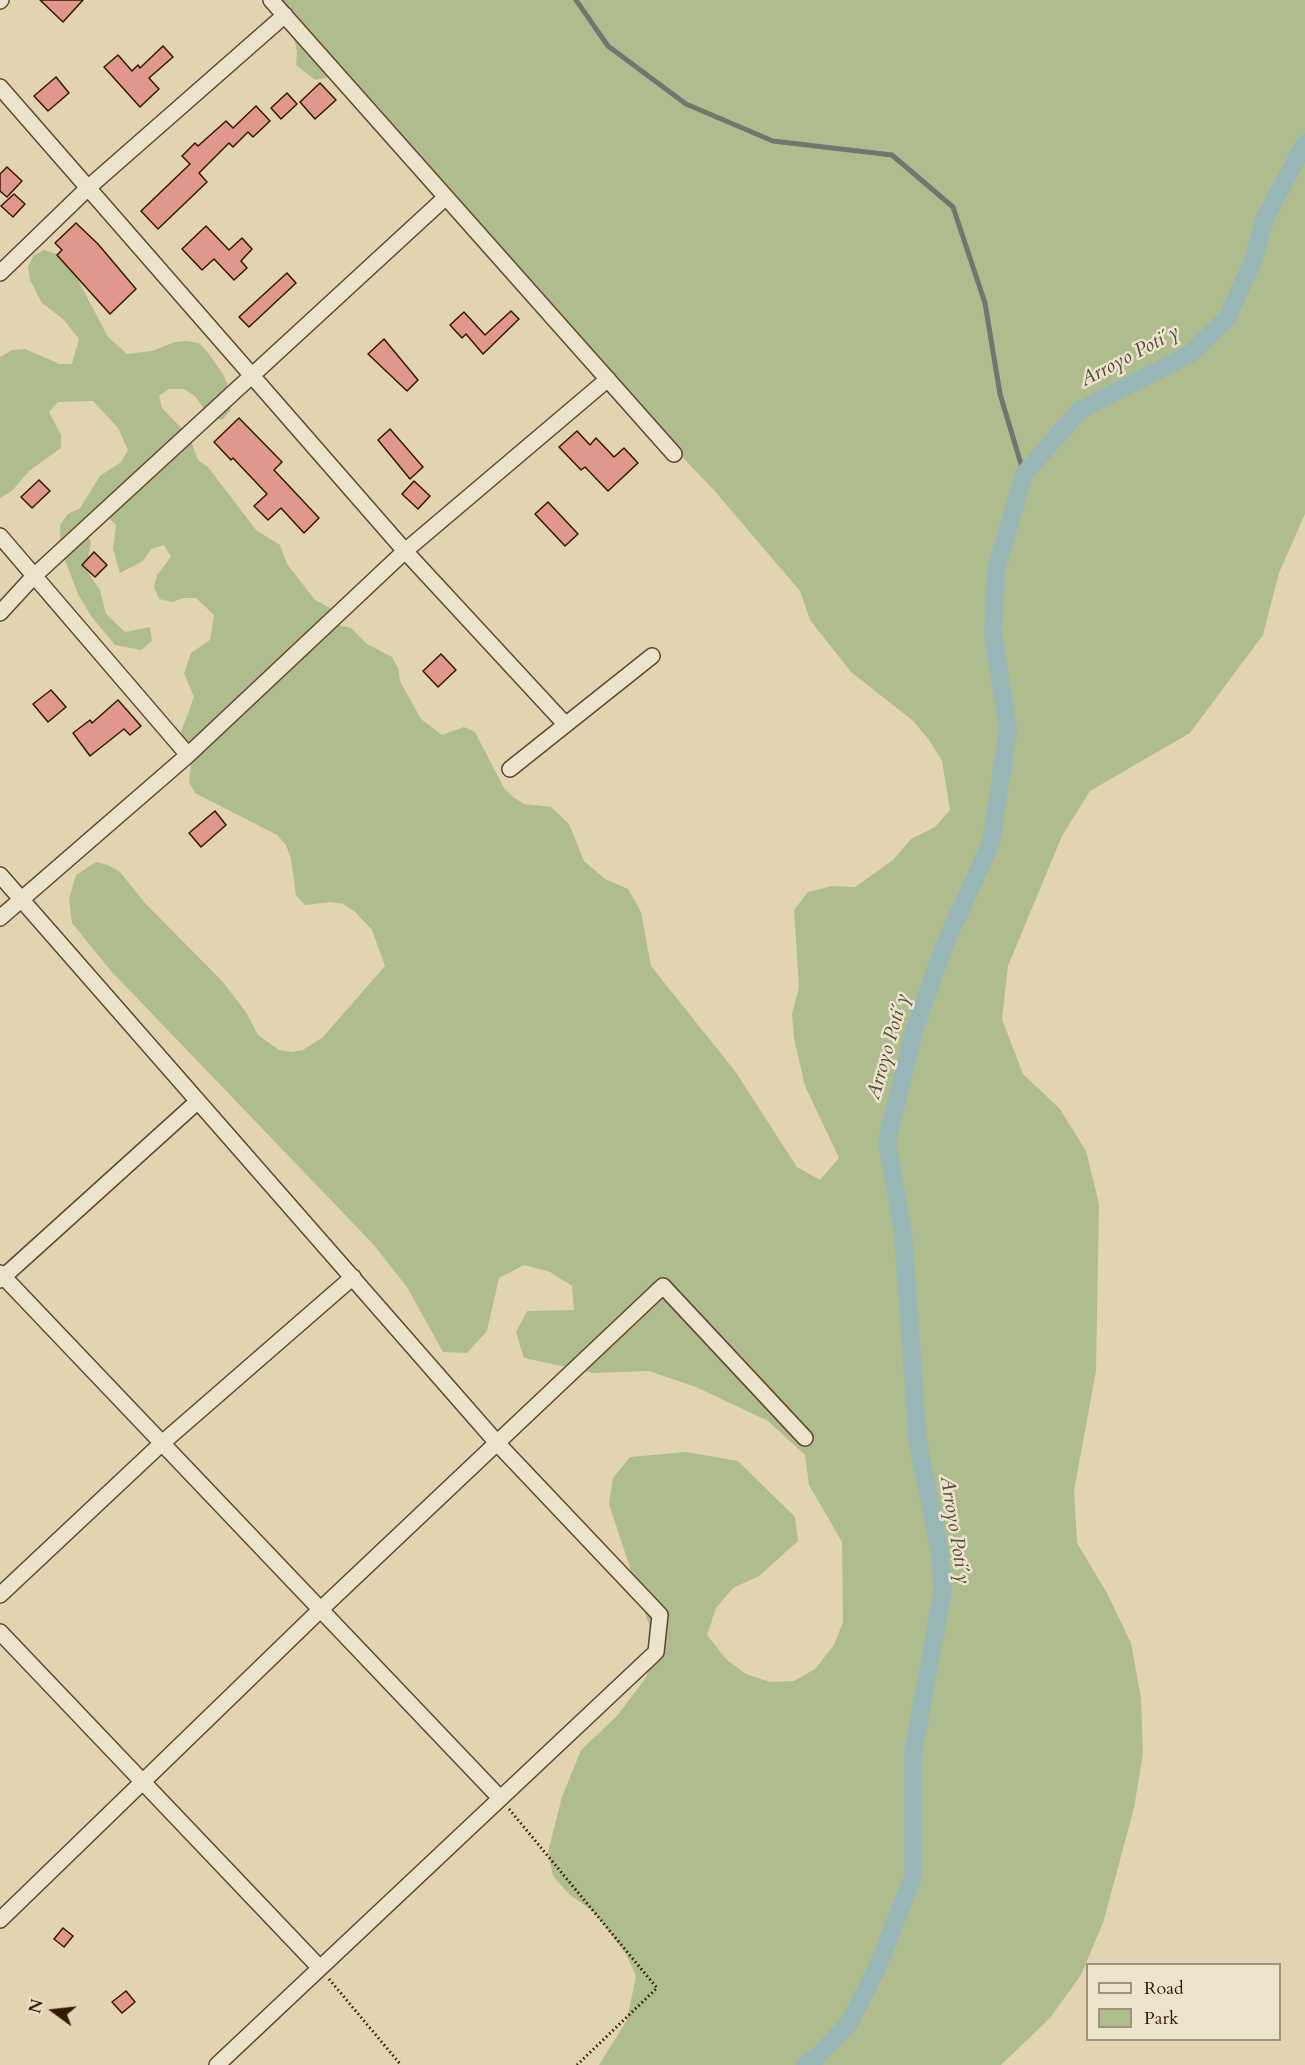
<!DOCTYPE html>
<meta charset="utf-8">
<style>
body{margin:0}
#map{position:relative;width:1305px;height:2065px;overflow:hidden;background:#e2d4b1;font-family:Cardo,serif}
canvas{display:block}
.legend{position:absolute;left:1086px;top:1963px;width:195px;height:78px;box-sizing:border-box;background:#ece3cc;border:2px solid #a2927c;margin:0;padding:8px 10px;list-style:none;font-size:18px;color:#341804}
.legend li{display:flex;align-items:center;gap:12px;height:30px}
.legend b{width:30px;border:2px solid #a2927c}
.north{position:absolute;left:24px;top:1981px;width:60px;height:60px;-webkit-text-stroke:4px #ece3cc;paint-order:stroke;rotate:285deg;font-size:16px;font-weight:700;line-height:24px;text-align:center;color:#341804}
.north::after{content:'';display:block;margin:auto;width:21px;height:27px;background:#341804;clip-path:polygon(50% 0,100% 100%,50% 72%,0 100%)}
</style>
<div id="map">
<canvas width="1305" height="2065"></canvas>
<ul class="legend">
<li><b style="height:8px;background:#ece3cc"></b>Road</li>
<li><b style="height:16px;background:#afbd8e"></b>Park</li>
</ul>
<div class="north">N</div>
</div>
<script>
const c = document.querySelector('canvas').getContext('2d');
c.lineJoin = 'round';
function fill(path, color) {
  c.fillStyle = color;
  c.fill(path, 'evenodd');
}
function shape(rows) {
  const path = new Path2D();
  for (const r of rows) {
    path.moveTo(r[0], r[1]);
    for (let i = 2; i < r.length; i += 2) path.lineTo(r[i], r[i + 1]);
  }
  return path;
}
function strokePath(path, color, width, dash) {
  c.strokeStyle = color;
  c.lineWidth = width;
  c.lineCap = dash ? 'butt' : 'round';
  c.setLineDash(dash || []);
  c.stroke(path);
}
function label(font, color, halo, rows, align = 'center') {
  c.font = font + ' Cardo,serif';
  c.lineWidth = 5;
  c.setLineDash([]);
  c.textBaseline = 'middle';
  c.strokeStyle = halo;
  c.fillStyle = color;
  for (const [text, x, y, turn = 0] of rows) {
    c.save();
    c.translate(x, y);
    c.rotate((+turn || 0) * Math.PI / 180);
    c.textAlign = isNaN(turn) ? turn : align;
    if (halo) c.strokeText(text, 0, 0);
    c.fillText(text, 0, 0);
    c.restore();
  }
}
const green = shape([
 [276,0,1305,0,1305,514,1279,573,1263,635,1190,733,1090,791,1062,836,1008,966,1002,1019,1023,1074,1060,1109,1086,1151,1099,1204,1096,1371,1074,1491,1077,1543,1107,1593,1131,1643,1141,1698,1143,1753,1134,1808,1103,1923,1081,1975,1050,2018,1001,2065,599,2065,627,2020,636,1976,626,1954,593,1911,570,1895,553,1876,548,1852,562,1797,581,1750,617,1716,647,1676,652,1647,649,1625,609,1504,613,1478,630,1457,686,1452,738,1461,795,1517,798,1541,759,1576,733,1588,716,1608,707,1635,726,1659,746,1674,770,1682,794,1681,815,1669,834,1645,843,1622,842,1542,809,1485,805,1455,768,1421,696,1387,649,1371,594,1373,524,1358,516,1332,527,1311,574,1310,572,1286,550,1272,524,1265,499,1278,487,1331,467,1353,443,1352,407,1287,373,1244,111,971,72,923,69,899,76,875,96,862,108,865,120,872,145,903,222,981,246,1012,258,1035,279,1050,291,1052,303,1050,323,1037,385,966,372,930,354,911,343,904,331,902,305,905,296,895,291,859,286,845,277,835,195,793,189,782,192,754,181,732,194,697,184,673,191,653,210,640,214,615,196,598,184,598,172,602,159,599,154,587,157,575,171,557,164,545,151,549,143,561,120,573,113,549,116,525,107,516,86,531,91,543,86,569,100,590,106,614,125,632,150,627,152,641,141,650,115,645,91,616,78,594,61,550,60,525,68,514,80,508,100,476,121,462,128,450,118,428,93,401,58,402,49,412,61,435,61,448,29,471,12,491,0,498,0,357,12,350,25,349,60,364,72,364,79,339,63,319,42,303,30,280,28,267,34,255,44,250,66,257,108,337,127,354,152,351,175,342,187,341,199,343,208,353,223,374,232,397,230,411,222,420,209,416,195,396,184,389,169,389,159,396,162,408,189,436,198,460,208,467,256,530,280,545,287,564,315,600,330,608,338,625,351,628,367,644,392,657,398,668,400,681,421,719,442,735,464,727,475,732,504,788,513,797,524,804,551,807,569,824,584,861,605,879,628,889,641,912,651,966,735,1071,797,1167,820,1180,839,1158,805,1086,794,1038,792,1014,799,987,794,910,808,892,832,886,855,887,893,860,911,839,935,827,950,810,942,761,929,740,912,720,851,672,810,620,800,591,712,488,612,384,520,281,493,237,444,193,341,75,315,80,296,65,297,51,288,13]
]);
const stream = shape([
 [576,0,608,46,686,104,773,141,892,155,953,207,985,303,1000,394,1024,474]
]);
const canal = shape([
 [805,2065,815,2059,850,2022,878,1966,913,1877,913,1754,943,1589,939,1547,918,1443,903,1233,887,1141,914,1031,944,946,991,843,1008,730,993,633,996,570,1024,474,1080,410,1190,354,1227,318,1253,261,1265,218,1305,143]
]);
const building = shape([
 [40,0,83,0,63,22,40,0],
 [163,46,173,57,149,78,159,89,140,107,104,67,118,55,132,71,138,65,140,68,163,46],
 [56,77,69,93,48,111,34,96,56,77],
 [320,83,336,100,315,119,300,102,320,83],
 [287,93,297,104,281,119,271,108,287,93],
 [256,106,270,121,253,137,248,132,233,147,229,143,199,173,207,182,158,229,141,211,190,164,182,156,195,143,198,146,226,121,233,128,256,106],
 [7,167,22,181,7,197,0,191,0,174,7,167],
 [14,194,25,204,13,217,1,206,14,194],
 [76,223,98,244,136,289,110,314,57,255,62,250,55,243,76,223],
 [206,226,229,250,242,238,252,249,241,261,247,268,234,280,214,259,202,270,182,249,206,226],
 [287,273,296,283,249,327,239,317,287,273],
 [511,311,519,319,483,354,466,334,462,338,450,325,464,312,485,335,511,311],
 [384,339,418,380,407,391,368,354,384,339],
 [239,418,282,462,274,470,319,518,304,533,281,508,268,520,254,506,267,494,233,458,231,460,214,442,239,418],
 [390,429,423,467,410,479,378,440,390,429],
 [577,431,590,445,596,438,614,457,624,448,638,463,608,491,585,467,581,470,559,447,577,431],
 [39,480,50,491,32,508,21,497,39,480],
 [414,481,430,496,418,509,402,494,414,481],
 [548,502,578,534,565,546,535,514,548,502],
 [94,552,107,565,95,577,82,565,94,552],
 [441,654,456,670,438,687,423,671,441,654],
 [51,690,66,707,48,722,33,704,51,690],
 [118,700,141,726,130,735,124,729,90,756,73,733,90,720,92,723,118,700],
 [215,811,226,825,201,847,189,833,215,811],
 [63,1928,73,1936,64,1947,54,1939,63,1928],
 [126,1991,135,2002,122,2013,112,2002,126,1991]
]);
const path = shape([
 [509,1809,657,1988,577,2065],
 [329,1979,401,2065]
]);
const street = shape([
 [271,0,674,454],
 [0,1,1,0],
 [0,87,405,551,565,724],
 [0,273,89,187,285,15],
 [0,536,188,755],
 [0,613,34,576,446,197],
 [510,769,652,656],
 [0,875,498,1444,660,1615,656,1652,217,2065],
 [0,918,188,755,405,551,608,379],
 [0,1273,500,1798],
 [0,1280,198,1101],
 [0,1595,161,1444,353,1277],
 [0,1632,320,1968],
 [0,1920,319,1611,663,1286,805,1438]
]);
const waterNames = [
 ["Arroyo Poti´y",1130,357,-28],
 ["Arroyo Poti´y",889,1047,-74],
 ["Arroyo Poti´y",954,1530,81]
];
fill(green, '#afbd8e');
strokePath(stream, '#70776f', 5);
strokePath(canal, '#98b6b6', 18);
fill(building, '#df988b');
strokePath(building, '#341804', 1.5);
strokePath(street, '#60472f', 18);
strokePath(path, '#341804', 3, [1.5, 3]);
strokePath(street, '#ece3cc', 15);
label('italic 20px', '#524739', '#ece3cc', waterNames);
</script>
